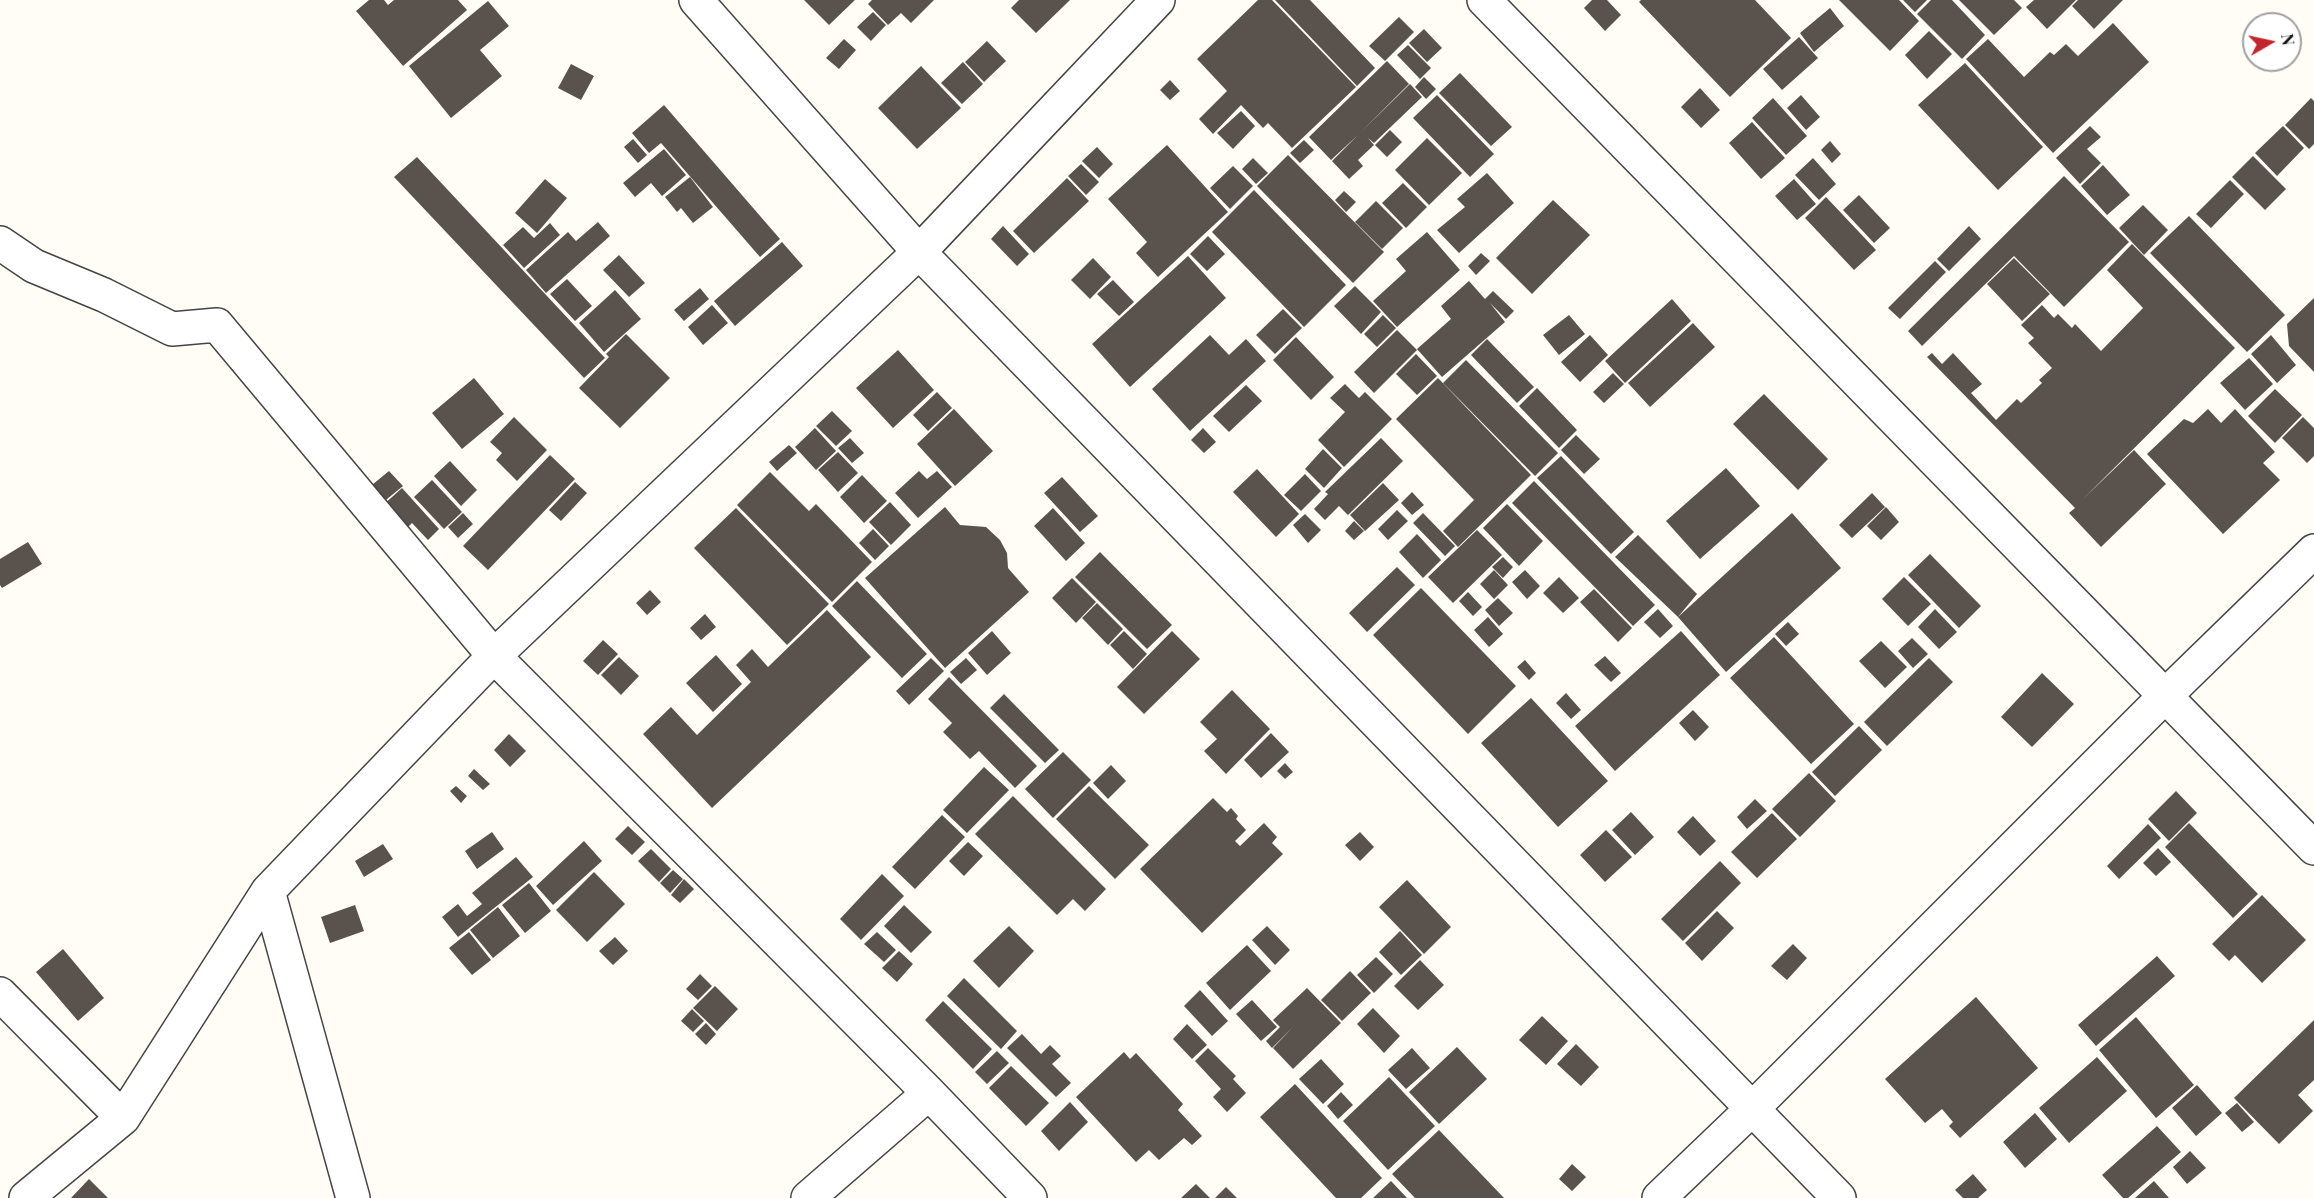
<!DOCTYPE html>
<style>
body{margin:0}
#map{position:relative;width:2314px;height:1198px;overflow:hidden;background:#fffdf5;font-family:"Playfair Display",serif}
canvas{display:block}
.north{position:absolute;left:2242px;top:12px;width:60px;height:60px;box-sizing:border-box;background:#fff;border:2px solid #a0a0a0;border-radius:50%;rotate:81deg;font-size:16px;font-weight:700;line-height:24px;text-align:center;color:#111}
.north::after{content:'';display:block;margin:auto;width:21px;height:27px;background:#c4262e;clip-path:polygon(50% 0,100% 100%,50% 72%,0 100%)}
</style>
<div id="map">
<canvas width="2314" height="1198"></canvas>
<div class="north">N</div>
</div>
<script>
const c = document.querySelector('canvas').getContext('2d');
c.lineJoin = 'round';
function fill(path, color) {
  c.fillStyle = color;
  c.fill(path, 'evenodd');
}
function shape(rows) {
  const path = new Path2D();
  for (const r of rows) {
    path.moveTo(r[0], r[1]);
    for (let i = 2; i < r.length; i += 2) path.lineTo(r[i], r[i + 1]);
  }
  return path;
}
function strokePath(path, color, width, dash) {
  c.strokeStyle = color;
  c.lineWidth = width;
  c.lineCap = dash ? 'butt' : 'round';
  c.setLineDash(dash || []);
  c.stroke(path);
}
const building = shape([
 [369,0,384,0,388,5,394,0,458,0,467,10,403,66,356,11],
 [804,0,855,0,829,25],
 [872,0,934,0,911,23,901,13,888,25,868,4],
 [1019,0,1070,0,1036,33,1011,8],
 [1258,0,1272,0,1356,87,1292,148,1268,123,1263,128,1241,105,1213,134,1199,119,1227,91,1197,59],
 [1275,0,1310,0,1375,68,1357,86],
 [1592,0,1607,0,1621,15,1605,31,1584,8],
 [1641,0,1755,0,1791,38,1730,97,1639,2],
 [1839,0,1899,0,1919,21,1890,51],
 [1903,0,1927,0,1915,12],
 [1931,0,1952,0,1985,35,1962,59,1917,14],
 [1959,0,2014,0,2022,8,1994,35],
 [2034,0,2076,0,2047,29,2026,7],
 [2078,0,2123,0,2094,29,2072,6],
 [488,1,509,26,480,50,502,76,451,118,409,66],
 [1830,8,1844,26,1814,52,1800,33],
 [873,12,886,25,871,41,857,27],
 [1399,17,1414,32,1385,61,1369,46],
 [2113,23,2149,62,2053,153,1966,59,1988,39,2024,77,2050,52,2054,55,2066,44,2078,56],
 [1424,29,1442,48,1427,62,1409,43],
 [1929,31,1952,54,1927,79,1905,55],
 [1799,37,1818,58,1782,90,1763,69],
 [844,39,856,50,839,69,826,58],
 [987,41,1006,61,984,82,965,62],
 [1408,45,1431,68,1420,79,1397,55],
 [1387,61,1409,84,1361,132,1410,84,1422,97,1374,143,1368,138,1374,145,1358,160,1363,166,1349,179,1332,161,1358,135,1331,160,1309,137],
 [963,62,983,84,962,104,941,83],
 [1965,63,2043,147,1998,190,1918,105],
 [571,64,594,76,581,100,558,88],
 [921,66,961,108,917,149,878,108],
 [1460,73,1512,127,1491,146,1439,93],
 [1424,77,1436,89,1426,99,1415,87],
 [1170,80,1180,91,1170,100,1160,90],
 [1700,88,1720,110,1701,128,1681,107],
 [1437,95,1494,154,1470,177,1413,118],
 [1801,95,1820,117,1806,130,1787,108],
 [1773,98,1807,136,1786,155,1752,118],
 [2311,98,2314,101,2314,144,2309,149,2285,125],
 [664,105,780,239,760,257,661,143,649,153,632,133],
 [1241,111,1255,126,1233,149,1217,133],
 [1752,122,1785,158,1761,179,1729,143],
 [2090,126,2101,137,2087,149,2101,163,2080,184,2056,158],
 [2283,126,2304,148,2277,176,2255,153],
 [1390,130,1402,142,1387,157,1375,145],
 [1427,138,1462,173,1429,205,1395,170],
 [633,139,647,155,638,163,624,147],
 [1304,140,1314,150,1300,163,1290,153],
 [1830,141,1841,154,1832,163,1821,150],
 [1167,145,1228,212,1158,277,1136,253,1147,242,1108,199],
 [1097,147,1113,164,1099,178,1082,161],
 [664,149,686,175,662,196,651,183,635,197,623,183],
 [1288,155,1384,252,1353,283,1257,186],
 [2253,156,2286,189,2265,210,2232,177],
 [417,157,605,358,584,378,394,177],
 [1253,158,1268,173,1256,184,1242,169],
 [1813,158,1836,184,1819,200,1795,175],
 [1081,164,1099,182,1086,195,1068,176],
 [2103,165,2130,195,2107,215,2081,186],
 [1233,166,1253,186,1230,209,1210,188],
 [1487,173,1514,203,1459,253,1437,230,1465,207,1457,199],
 [2064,176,2129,242,2064,307,2014,256,1922,346,1908,331],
 [690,177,713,207,693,223,681,208,677,212,665,197],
 [1067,178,1089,201,1034,253,1013,231],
 [545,179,567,198,537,233,515,213],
 [1794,179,1816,204,1797,220,1775,196],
 [2230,180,2244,194,2211,228,2196,214],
 [1403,183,1427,207,1406,228,1382,203],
 [1254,190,1346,285,1304,327,1212,232],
 [1344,191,1356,202,1346,212,1335,200],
 [1859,195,1890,228,1874,243,1843,210],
 [1826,197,1876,250,1854,270,1805,218],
 [1553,200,1590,235,1532,294,1496,258],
 [1376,201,1403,228,1382,249,1355,222],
 [2143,205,2168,230,2144,255,2119,228],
 [2189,216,2285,315,2247,352,2150,253],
 [598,222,610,236,546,293,526,270,568,232,576,241],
 [550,223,560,235,524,268,503,245,523,227,534,238],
 [1003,226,1029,254,1017,266,991,239],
 [1969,226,1981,239,1949,271,1937,259],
 [1427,232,1460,270,1397,327,1373,301,1406,271,1396,259],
 [1208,236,1225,254,1207,271,1190,254],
 [782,242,803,266,735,326,714,301],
 [2132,244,2235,348,2082,500,2134,450,2166,484,2101,547,2069,513,2075,508,1927,357,1932,353,1942,364,1953,353,1982,384,1971,393,1996,420,2017,399,2021,403,2042,383,2039,380,2052,368,2028,343,2034,338,2021,325,2042,305,2054,318,2058,314,2072,328,2075,324,2101,351,2143,308,2107,270],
 [1481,253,1490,261,1476,275,1468,266],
 [619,255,645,283,629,297,603,270],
 [1188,256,1226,298,1130,387,1092,344],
 [1093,258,1111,277,1090,299,1071,280],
 [2014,258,2050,294,2022,321,1987,284],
 [1935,261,1946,272,1900,319,1888,308],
 [567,279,592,306,575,321,550,294],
 [1113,280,1134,302,1119,316,1097,294],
 [1469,281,1485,299,1493,291,1514,311,1506,319,1490,303,1505,322,1442,377,1417,349,1451,319,1441,306],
 [1355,286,1381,312,1361,334,1334,306],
 [700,288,709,299,684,321,674,310],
 [615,290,641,319,604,352,579,323],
 [2314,298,2314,372,2289,346,2287,324],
 [1672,299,1691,321,1625,383,1605,361],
 [712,305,728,323,703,345,688,327],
 [1283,309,1302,328,1275,354,1256,335],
 [1383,315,1396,328,1377,347,1364,334],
 [1569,315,1585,334,1559,355,1543,335],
 [1693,323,1715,347,1650,407,1628,383],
 [1397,330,1417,350,1374,393,1354,372],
 [626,334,670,378,620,428,579,388,609,357,606,354],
 [1210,335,1229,355,1246,339,1266,361,1190,431,1152,389],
 [1590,335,1608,355,1580,382,1561,362],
 [2271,335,2296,365,2277,383,2251,354],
 [1296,337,1334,377,1311,400,1273,360],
 [1487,339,1534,387,1517,403,1471,355],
 [898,350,934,390,893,428,856,388],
 [1416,354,1437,376,1417,395,1396,374],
 [2249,358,2273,384,2245,410,2220,383],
 [1466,360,1558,453,1535,476,1443,383],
 [1613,373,1624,384,1604,403,1593,392],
 [474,378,504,414,462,449,432,413],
 [1438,378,1531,475,1458,547,1443,531,1474,500,1396,419],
 [1345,384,1359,398,1365,392,1392,419,1344,467,1318,440,1345,412,1330,398],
 [1246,385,1262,401,1229,432,1213,416],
 [1537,388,1577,430,1559,448,1519,406],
 [2275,389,2302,415,2275,443,2248,416],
 [937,392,952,408,928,431,913,415],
 [1764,394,1828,459,1798,490,1733,424],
 [954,409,993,451,955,486,917,444],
 [2208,409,2221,423,2235,409,2275,452,2263,463,2280,480,2223,534,2147,454,2184,419,2193,423],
 [832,411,852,431,836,446,816,426],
 [514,417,547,450,517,481,496,460,502,453,490,442],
 [2303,417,2314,428,2314,456,2307,463,2282,438],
 [815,428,836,451,816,470,795,447],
 [1203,428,1216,442,1204,453,1191,440],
 [1576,435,1600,459,1584,474,1561,450],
 [850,438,864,453,852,463,838,448],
 [1381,438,1403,461,1348,515,1339,506,1325,520,1314,509,1328,494,1325,492],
 [789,445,797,453,777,471,769,462],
 [1323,449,1342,468,1324,488,1305,469],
 [838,452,858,473,838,492,818,470],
 [550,455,575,479,488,570,463,546],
 [1561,456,1634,532,1611,554,1537,478],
 [450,461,477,490,461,506,434,476],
 [1726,468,1760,506,1700,559,1666,521],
 [1257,469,1299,514,1276,537,1233,492],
 [389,471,403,486,381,504,367,489],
 [919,471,927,479,937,471,952,487,918,518,895,493],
 [770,472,809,511,816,504,872,562,832,602,737,505],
 [1305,474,1321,491,1301,511,1284,495],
 [862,475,887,501,864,523,840,497],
 [1062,477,1098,516,1080,532,1044,493],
 [432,480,462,512,444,529,414,497],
 [1534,481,1655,605,1633,626,1512,503],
 [575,482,587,493,561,521,549,510],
 [1383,483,1399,500,1365,531,1350,515],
 [402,488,439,529,428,540,412,523,405,530,382,506],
 [1412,492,1424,505,1412,515,1401,503],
 [1872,493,1885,507,1852,538,1839,525],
 [890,502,911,525,891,545,869,522],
 [1507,504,1543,541,1519,566,1483,528],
 [945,507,960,525,986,527,1000,540,1007,553,1008,568,1029,592,945,668,865,578],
 [1886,507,1899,522,1881,540,1867,526],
 [736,508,829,604,787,645,694,548],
 [1053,508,1085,543,1066,561,1034,526],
 [1397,510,1408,521,1388,540,1378,529],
 [463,513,473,524,458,538,448,527],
 [1423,513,1455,546,1445,556,1413,523],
 [1792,513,1841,568,1726,672,1678,617,1615,557,1638,535,1697,594,1678,617],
 [1305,514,1321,530,1308,543,1293,525],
 [1354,521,1364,531,1354,540,1345,531],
 [873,529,889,546,875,560,859,543],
 [1477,530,1502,555,1453,603,1428,577],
 [1417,534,1441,560,1423,578,1399,552],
 [28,542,42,564,2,588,0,585,0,559],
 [1100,552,1172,625,1147,649,1075,577],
 [1930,554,1981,606,1959,628,1908,575],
 [1503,557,1513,567,1503,578,1492,567],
 [1397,567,1415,585,1367,632,1349,613],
 [1494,570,1508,585,1494,599,1480,584],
 [1525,570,1540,586,1527,599,1512,582],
 [1559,577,1579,598,1563,613,1543,593],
 [1904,577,1931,604,1908,626,1882,599],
 [1072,578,1096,602,1076,623,1052,598],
 [857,581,927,654,902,678,832,606],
 [1421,588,1516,686,1468,734,1373,635],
 [1594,589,1632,628,1618,642,1580,602],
 [650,590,661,602,647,615,636,603],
 [1468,592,1482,607,1473,616,1459,601],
 [1498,598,1513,613,1499,626,1485,610],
 [1097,603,1123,629,1108,645,1082,618],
 [1658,609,1673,626,1660,638,1644,622],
 [1935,609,1957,632,1939,649,1918,627],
 [827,610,871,657,712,808,643,734,671,707,697,735,751,682,736,665,752,649,768,667],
 [705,614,716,627,701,640,690,628],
 [1488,617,1503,634,1489,647,1474,630],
 [1788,622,1799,634,1786,646,1775,634],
 [992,631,1011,653,987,675,968,653],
 [1124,631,1147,654,1133,669,1110,645],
 [1172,631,1200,659,1144,714,1117,687],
 [1681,631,1720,675,1615,771,1575,726],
 [1774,637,1854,724,1811,764,1730,678],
 [1912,638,1928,654,1913,668,1898,651],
 [603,640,618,654,598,675,583,661],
 [1881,641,1907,667,1885,688,1859,661],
 [716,655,742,684,713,712,686,683],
 [1605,656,1621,673,1611,682,1594,665],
 [619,657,639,676,621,695,601,675],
 [931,658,944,671,909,705,896,691],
 [966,658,977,670,961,684,950,672],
 [1929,658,1953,682,1887,746,1864,722],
 [1525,660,1536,673,1529,680,1517,667],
 [2042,673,2074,704,2032,747,2001,717],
 [949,677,1037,766,1015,788,979,751,970,759,943,732,952,723,928,699],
 [1232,690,1270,729,1226,774,1204,751,1217,739,1200,722],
 [1566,693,1581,710,1571,719,1556,703],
 [1004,694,1059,750,1045,763,990,708],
 [1531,698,1608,781,1558,827,1481,743],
 [1693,710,1709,727,1695,741,1679,723],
 [1859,726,1882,750,1835,796,1812,772],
 [1271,733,1289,752,1261,778,1244,760],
 [509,734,526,751,510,767,494,750],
 [1063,752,1091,780,1053,818,1025,789],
 [1285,763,1293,772,1285,779,1277,771],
 [1111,765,1126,781,1108,799,1093,783],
 [984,767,1009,790,967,833,943,810],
 [474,769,490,784,483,790,468,776],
 [1809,773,1836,801,1800,837,1772,809],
 [456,786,467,796,461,803,450,791],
 [1089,786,1149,845,1115,879,1056,819],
 [2176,791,2197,813,2169,841,2148,819],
 [1013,796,1106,889,1085,911,1073,899,1057,915,975,834],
 [1213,798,1227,812,1231,808,1238,816,1236,819,1246,830,1235,841,1240,846,1264,823,1277,837,1272,843,1283,854,1202,933,1140,869],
 [1755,799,1767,811,1747,829,1737,817],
 [1631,812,1654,837,1635,855,1612,830],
 [1772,813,1797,839,1757,878,1731,852],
 [942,815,965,837,915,889,892,867],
 [1693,816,1716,841,1700,856,1677,832],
 [2189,823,2258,894,2233,918,2165,847],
 [2148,824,2161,838,2119,879,2107,866],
 [628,826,645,842,632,855,615,839],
 [1606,830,1632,857,1605,882,1580,855],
 [492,832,504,849,477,869,465,851],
 [1360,832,1374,847,1360,861,1345,845],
 [584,841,602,861,553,905,536,886],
 [968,842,983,856,964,876,949,861],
 [383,844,393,859,364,877,355,861],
 [2158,848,2171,862,2156,876,2143,863],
 [651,849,671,869,659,882,638,861],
 [516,857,533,877,458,937,442,917,458,904,467,916,482,904,472,893],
 [1720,861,1741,883,1683,941,1661,919],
 [673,870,683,879,670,893,660,883],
 [594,872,625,904,587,942,556,910],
 [882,874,904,896,861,940,840,919],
 [684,879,694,889,680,903,671,895],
 [1407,880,1451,927,1424,954,1379,907],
 [529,883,551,911,525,933,502,905],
 [2262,895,2306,940,2262,983,2235,955,2229,961,2212,944],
 [355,905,364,931,330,943,321,917],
 [904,905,932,932,911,953,884,926],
 [498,907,520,936,493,958,470,930],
 [1717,911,1734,928,1702,961,1685,943],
 [1009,926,1034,951,999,988,973,961],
 [1267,926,1290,950,1275,965,1252,940],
 [1400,931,1422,955,1401,975,1379,952],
 [469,932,491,960,472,975,449,948],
 [877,932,896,950,884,962,864,944],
 [615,937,628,951,613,965,599,951],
 [1793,944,1807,958,1787,980,1771,966],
 [1247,945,1271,971,1230,1010,1206,983],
 [63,949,104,998,78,1021,36,972],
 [899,951,913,964,897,982,882,968],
 [2157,956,2175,976,2096,1046,2078,1025],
 [1376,957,1393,974,1374,993,1357,975],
 [1420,960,1444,985,1418,1010,1394,986],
 [1350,971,1371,993,1342,1021,1321,1000],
 [700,974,712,986,698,1000,686,989],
 [964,978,1017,1031,1001,1049,947,996],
 [715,986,738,1009,717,1031,693,1008],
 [1307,988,1341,1023,1293,1069,1273,1048,1293,1027,1272,1048,1266,1041,1280,1027,1273,1020],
 [1200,990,1228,1021,1212,1036,1184,1006],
 [1976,997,2038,1068,1960,1138,1949,1126,1953,1122,1942,1109,1925,1123,1885,1079],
 [1252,1000,1277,1027,1261,1041,1236,1014],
 [943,1001,992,1049,973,1069,925,1020],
 [1373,1008,1400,1036,1384,1053,1357,1024],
 [692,1009,704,1021,693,1032,681,1021],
 [1542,1016,1568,1041,1546,1065,1519,1040],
 [2136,1017,2194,1085,2156,1118,2099,1050],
 [2314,1020,2314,1080,2298,1095,2313,1111,2279,1144,2234,1098],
 [706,1023,716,1034,706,1045,695,1034],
 [1187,1024,1207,1045,1192,1059,1173,1039],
 [1022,1034,1041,1054,1050,1045,1061,1056,1052,1064,1071,1083,1056,1097,1007,1048],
 [1576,1044,1599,1067,1581,1086,1557,1064],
 [1457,1047,1487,1079,1439,1124,1409,1092],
 [1208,1048,1236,1076,1233,1079,1246,1093,1227,1112,1213,1097,1221,1089,1195,1061],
 [1412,1048,1430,1068,1406,1089,1388,1070],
 [997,1051,1009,1063,987,1084,975,1072],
 [1124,1052,1130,1059,1136,1053,1183,1104,1178,1110,1202,1136,1192,1145,1184,1138,1159,1160,1149,1150,1136,1162,1076,1097],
 [2097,1057,2127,1091,2069,1143,2039,1108],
 [1321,1059,1344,1084,1323,1104,1299,1079],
 [1011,1066,1049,1103,1026,1126,989,1088],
 [1389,1077,1435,1126,1388,1170,1343,1121],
 [1295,1084,1382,1178,1361,1198,1336,1198,1260,1117],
 [2197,1085,2222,1113,2196,1136,2172,1108],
 [1341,1092,1353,1105,1338,1119,1327,1106],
 [1070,1102,1088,1122,1059,1151,1041,1131],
 [2237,1103,2254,1122,2242,1132,2225,1113],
 [2035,1113,2057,1139,2025,1168,2003,1142],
 [2157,1126,2181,1152,2128,1198,2123,1198,2102,1175],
 [1439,1130,1504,1198,1415,1198,1392,1174],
 [2190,1151,2206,1168,2187,1184,2173,1167],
 [1572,1164,1586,1177,1572,1191,1559,1179],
 [1973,1174,1987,1190,1978,1198,1963,1198,1955,1190],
 [89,1179,108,1198,71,1198],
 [1391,1181,1407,1198,1373,1198],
 [2154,1181,2169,1198,2135,1198],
 [1196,1184,1210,1198,1181,1198],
 [1226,1187,1237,1198,1215,1198]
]);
const minor = shape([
 [696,0,919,252,1839,1198],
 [1484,0,2314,848],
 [0,243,34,266,104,295,172,329,217,325,494,656,929,1093,1030,1198],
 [268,891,353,1198],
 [0,994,123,1118],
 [26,1198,123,1118,268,891,494,656,919,252,1158,0],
 [808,1198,929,1093],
 [1659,1198,1753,1108,2165,696,2314,551]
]);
fill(building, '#5a524d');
strokePath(minor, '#444', 36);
strokePath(minor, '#fff', 33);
</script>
